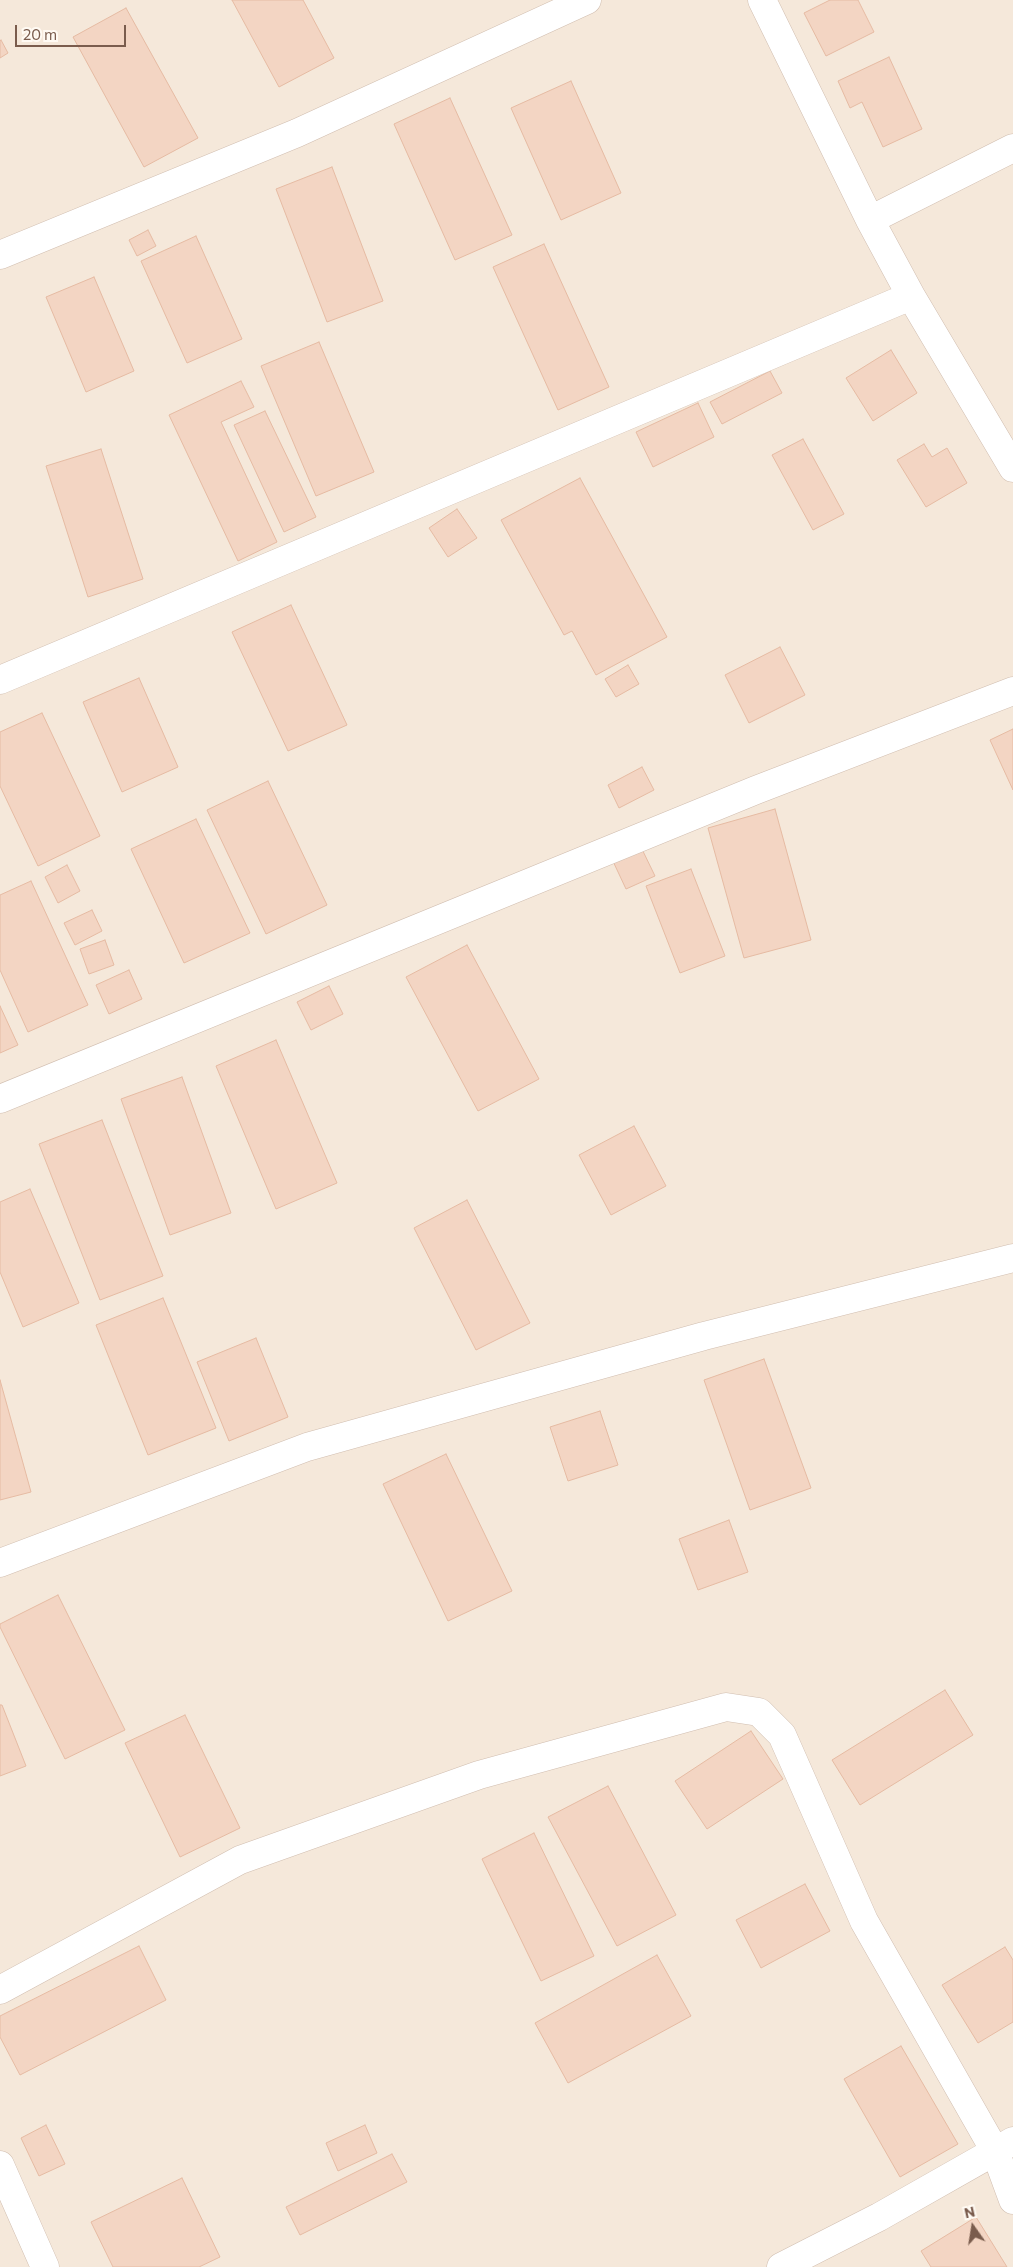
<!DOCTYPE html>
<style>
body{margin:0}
#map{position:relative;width:1013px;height:2267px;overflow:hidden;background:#fdf6ec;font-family:Commissioner,sans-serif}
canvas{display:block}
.north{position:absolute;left:948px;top:2202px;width:50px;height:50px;-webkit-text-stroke:4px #fffaf3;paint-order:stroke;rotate:347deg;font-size:14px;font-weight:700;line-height:20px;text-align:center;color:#7a5c4d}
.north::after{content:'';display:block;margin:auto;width:18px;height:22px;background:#7a5c4d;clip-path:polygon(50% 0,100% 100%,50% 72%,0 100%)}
.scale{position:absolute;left:15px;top:25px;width:111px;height:22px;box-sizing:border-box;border:2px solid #7a5c4d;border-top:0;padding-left:6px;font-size:15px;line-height:18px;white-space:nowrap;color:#7a5c4d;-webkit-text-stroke:4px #fffaf3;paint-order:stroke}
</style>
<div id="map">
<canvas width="1013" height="2267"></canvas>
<div class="north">N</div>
<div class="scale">20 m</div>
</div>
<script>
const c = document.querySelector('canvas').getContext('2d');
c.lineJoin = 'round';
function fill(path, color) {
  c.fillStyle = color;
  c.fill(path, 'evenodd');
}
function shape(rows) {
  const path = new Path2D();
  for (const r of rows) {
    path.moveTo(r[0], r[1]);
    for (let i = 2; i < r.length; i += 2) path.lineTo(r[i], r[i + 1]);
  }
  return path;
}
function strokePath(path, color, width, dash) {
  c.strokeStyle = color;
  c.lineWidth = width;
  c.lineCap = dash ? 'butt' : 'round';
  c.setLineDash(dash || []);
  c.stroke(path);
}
const residential = shape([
 [0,0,1013,0,1013,2267,0,2267]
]);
const building = shape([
 [232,0,303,0,334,58,279,87,232,0],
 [830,0,858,0,874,32,826,56,804,13,830,0],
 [126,8,198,138,144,167,73,37,126,8],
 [1,40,8,53,0,58,0,41,1,40],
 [889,57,922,129,883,147,862,102,850,108,838,81,889,57],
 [571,81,621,193,561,220,511,108,571,81],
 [450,98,512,235,455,260,394,124,450,98],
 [332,167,383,301,327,322,276,189,332,167],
 [148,230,156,246,137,256,129,240,148,230],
 [196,236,242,339,187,363,141,261,196,236],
 [544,244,609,387,558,410,493,267,544,244],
 [94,277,134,371,86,392,46,297,94,277],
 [319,342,374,472,316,496,261,366,319,342],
 [891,350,917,393,873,421,846,378,891,350],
 [770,371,782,393,722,424,710,402,770,371],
 [241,381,254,407,221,422,277,542,238,561,169,415,241,381],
 [698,403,714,437,653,467,636,432,698,403],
 [265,411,316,517,284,532,234,425,265,411],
 [803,439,844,514,813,530,772,455,803,439],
 [924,444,932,457,947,448,967,483,926,507,897,460,924,444],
 [101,449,143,579,88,597,46,466,101,449],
 [580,478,667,637,596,675,572,631,564,635,501,520,580,478],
 [457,509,477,538,448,557,429,528,457,509],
 [291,605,347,725,288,751,232,632,291,605],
 [780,647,805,695,749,723,725,675,780,647],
 [628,665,639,684,616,697,605,679,628,665],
 [139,678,178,767,122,792,83,702,139,678],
 [42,713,100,836,38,866,0,786,0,732,42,713],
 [1013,729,1013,790,990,740,1013,729],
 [642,767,654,790,619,808,608,785,642,767],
 [268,781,327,905,266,934,207,810,268,781],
 [775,809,811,940,744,958,708,828,775,809],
 [196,819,250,933,184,963,131,849,196,819],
 [639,843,655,876,626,889,611,857,639,843],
 [67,865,80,891,58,903,45,877,67,865],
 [691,869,725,956,680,973,646,886,691,869],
 [31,881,88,1005,28,1032,0,970,0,895,31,881],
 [92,910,102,931,75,945,64,923,92,910],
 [105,940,114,965,89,974,80,949,105,940],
 [467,945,539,1079,478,1111,406,977,467,945],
 [129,970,142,999,109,1014,96,985,129,970],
 [329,986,343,1014,311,1030,297,1002,329,986],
 [0,1006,18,1045,0,1053,0,1006],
 [276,1040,337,1183,276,1209,216,1066,276,1040],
 [182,1077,231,1213,170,1235,121,1099,182,1077],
 [102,1120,163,1276,100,1300,39,1144,102,1120],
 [634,1126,666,1186,611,1215,579,1155,634,1126],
 [30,1189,79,1303,23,1327,0,1272,0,1202,30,1189],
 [467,1200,530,1323,476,1350,414,1228,467,1200],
 [163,1298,216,1428,148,1455,96,1325,163,1298],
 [256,1338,288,1417,229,1441,197,1362,256,1338],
 [764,1359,811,1488,750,1510,704,1380,764,1359],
 [0,1380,31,1492,0,1500,0,1380],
 [600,1411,618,1465,568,1481,550,1427,600,1411],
 [446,1454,512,1591,448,1621,383,1484,446,1454],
 [729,1520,748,1572,698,1590,679,1539,729,1520],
 [58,1595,125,1730,65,1759,0,1627,0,1624,58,1595],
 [945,1690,973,1735,860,1805,832,1760,945,1690],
 [0,1705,2,1705,26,1766,0,1776,0,1705],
 [185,1715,240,1828,180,1857,125,1743,185,1715],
 [751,1731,783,1779,707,1829,675,1781,751,1731],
 [608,1786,676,1915,617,1946,548,1817,608,1786],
 [534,1833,594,1956,541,1981,482,1859,534,1833],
 [805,1884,830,1931,761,1968,736,1920,805,1884],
 [139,1946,166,2000,20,2075,0,2037,0,2016,139,1946],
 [1005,1947,1013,1960,1013,2022,978,2043,942,1985,1005,1947],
 [657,1955,691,2016,568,2083,535,2023,657,1955],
 [901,2046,958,2144,900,2177,844,2079,901,2046],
 [46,2125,65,2164,39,2176,21,2138,46,2125],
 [365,2125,377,2153,338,2171,326,2143,365,2125],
 [392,2154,407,2182,300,2235,286,2207,392,2154],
 [182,2178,220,2257,199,2267,113,2267,91,2222,182,2178],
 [976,2217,1007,2267,931,2267,921,2251,976,2217]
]);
const minor = shape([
 [762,0,870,220,911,296,1013,468],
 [870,220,1013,148],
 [0,255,297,133,587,0],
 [0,680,911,296],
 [0,1099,756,790,1013,691],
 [0,1563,307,1447,704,1336,1013,1258],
 [0,1990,240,1860,479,1775,726,1707,759,1712,782,1735,864,1921,995,2151,1013,2200],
 [0,2165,45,2267],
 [781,2267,879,2217,1013,2141]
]);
fill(residential, '#f5e8da');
fill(building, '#f3d5c3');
strokePath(building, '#e6bba3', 1);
strokePath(minor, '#d1beb0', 29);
strokePath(minor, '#fff', 28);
</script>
